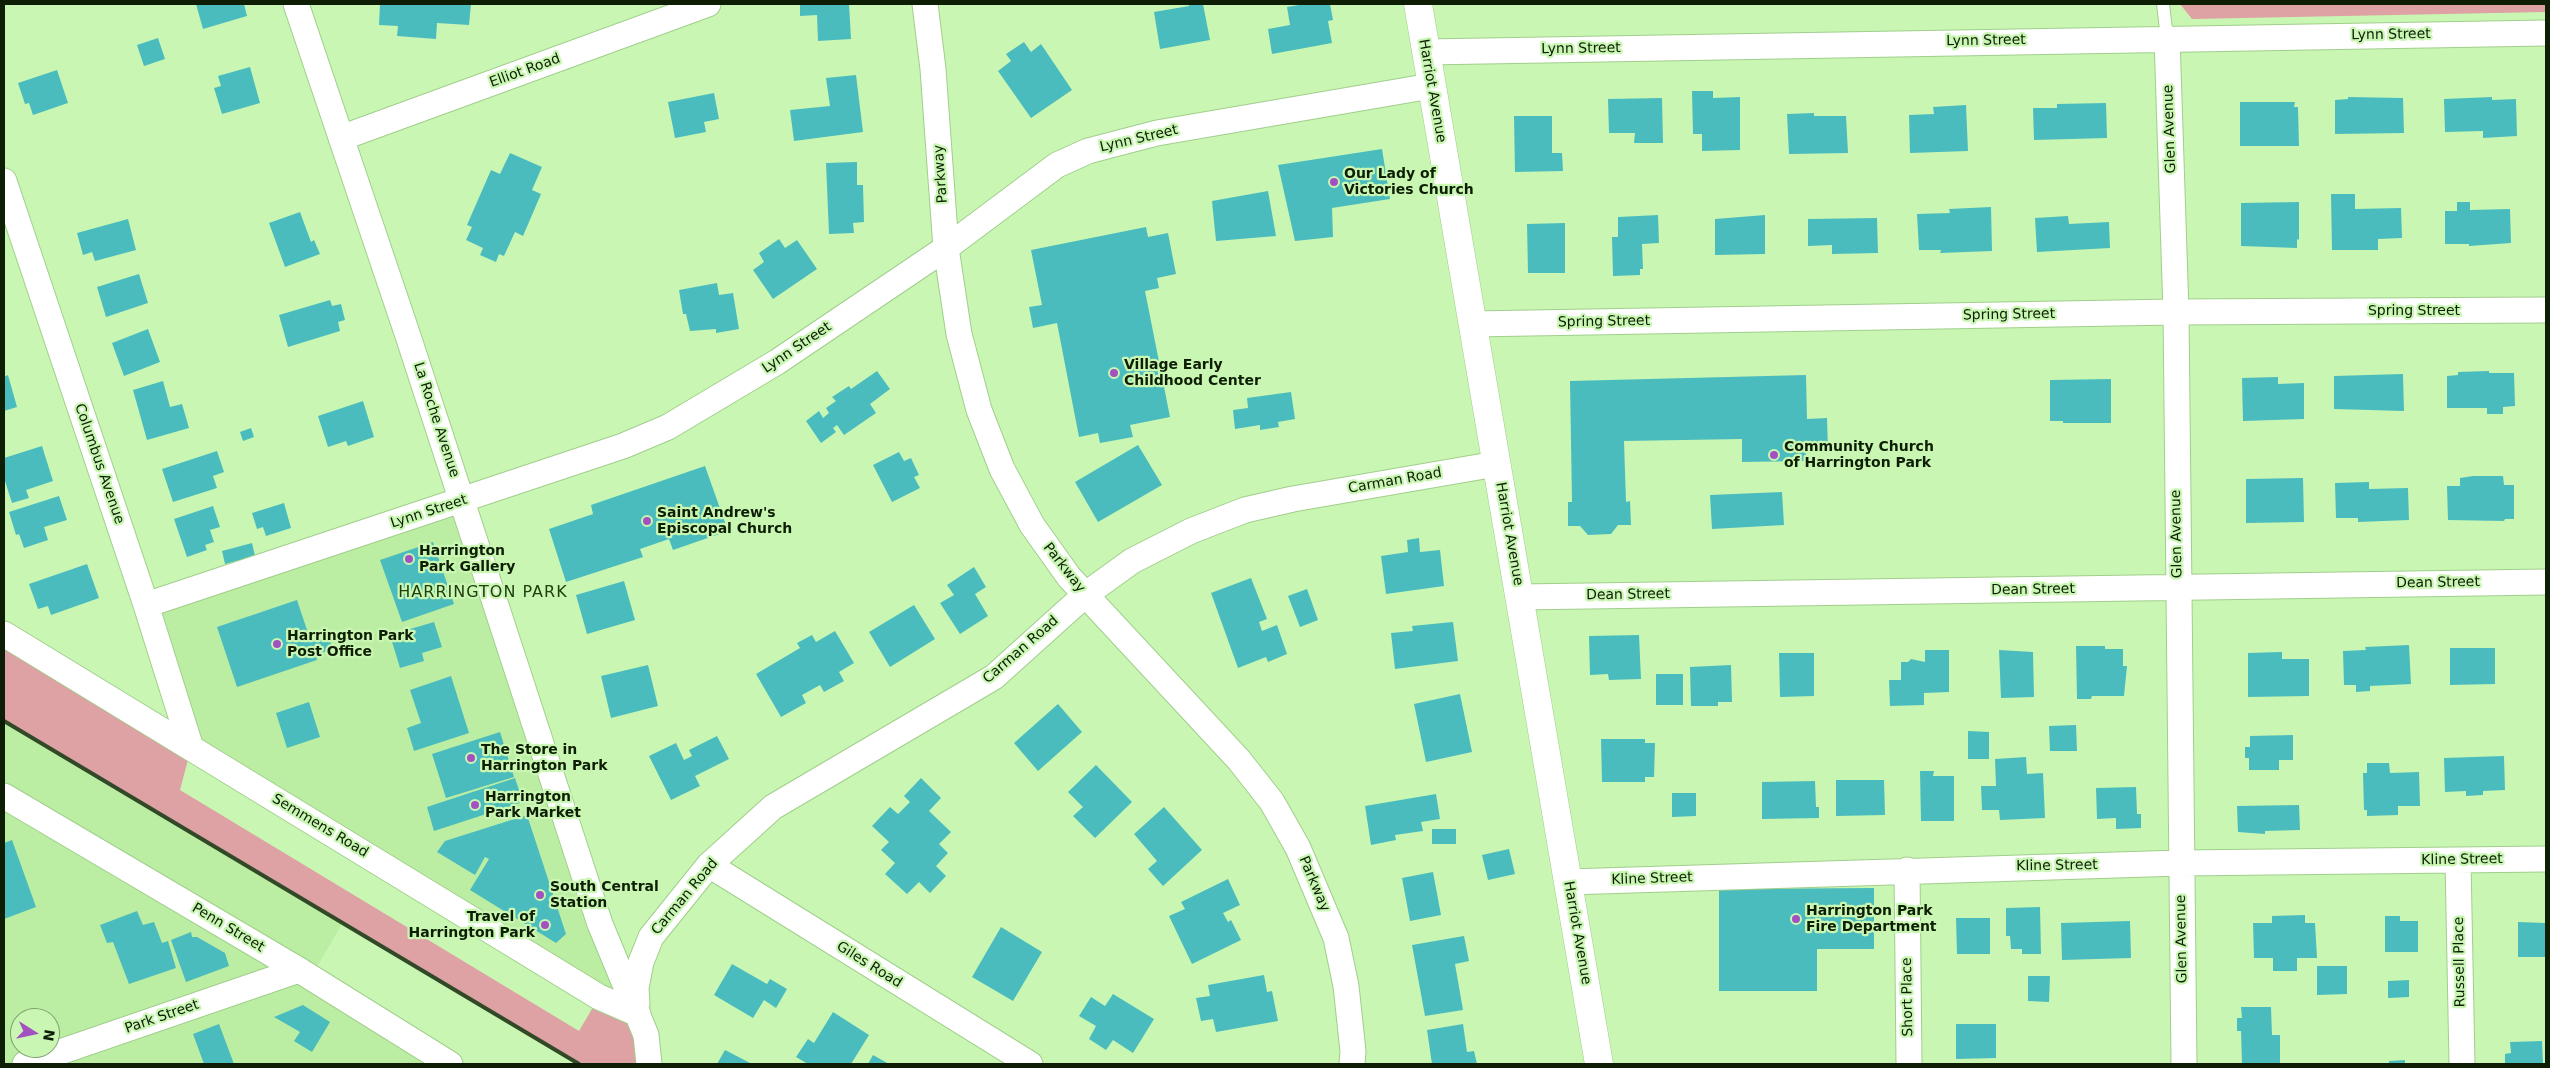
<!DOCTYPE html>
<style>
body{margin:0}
#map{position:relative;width:2550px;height:1068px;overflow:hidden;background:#c9f7b3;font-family:"DejaVu Sans",sans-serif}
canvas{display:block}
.frame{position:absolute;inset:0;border:5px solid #0d1e05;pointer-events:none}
.north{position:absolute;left:10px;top:1008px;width:50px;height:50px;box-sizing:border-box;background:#c9f7b3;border:1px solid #7ea06d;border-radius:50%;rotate:100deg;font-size:14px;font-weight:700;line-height:20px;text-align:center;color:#0d1e05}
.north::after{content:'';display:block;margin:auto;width:18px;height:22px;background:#a351c1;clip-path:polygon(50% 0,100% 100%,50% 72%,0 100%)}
</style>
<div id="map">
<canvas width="2550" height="1068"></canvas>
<div class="frame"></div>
<div class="north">N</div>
</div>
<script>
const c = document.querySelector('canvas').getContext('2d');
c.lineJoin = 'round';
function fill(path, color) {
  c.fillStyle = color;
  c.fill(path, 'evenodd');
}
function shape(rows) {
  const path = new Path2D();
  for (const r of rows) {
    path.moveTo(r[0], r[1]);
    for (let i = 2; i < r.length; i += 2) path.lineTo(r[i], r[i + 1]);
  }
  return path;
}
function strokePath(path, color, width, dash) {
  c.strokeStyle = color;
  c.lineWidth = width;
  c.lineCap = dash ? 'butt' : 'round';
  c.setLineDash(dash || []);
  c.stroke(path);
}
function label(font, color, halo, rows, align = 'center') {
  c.font = font + ' "DejaVu Sans",sans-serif';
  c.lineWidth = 4.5;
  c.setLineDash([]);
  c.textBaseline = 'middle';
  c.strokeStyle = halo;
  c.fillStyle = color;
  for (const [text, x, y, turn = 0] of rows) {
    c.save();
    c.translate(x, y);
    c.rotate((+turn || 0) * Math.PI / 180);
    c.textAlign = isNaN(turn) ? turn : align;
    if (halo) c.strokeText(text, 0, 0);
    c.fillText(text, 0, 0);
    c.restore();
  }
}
const built = shape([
 [462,501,638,1014,191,748,146,605],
 [4,721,342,924,311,977,450,1064,4,1064],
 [20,1018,50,1018,50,1048,20,1048]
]);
const green = shape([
 [2180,4,2546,4,2546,12,2192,19],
 [4,634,191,748,180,790,579,1031,599,997,638,1014,649,1064,579,1064,4,721]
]);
const building = shape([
 [196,4,244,4,247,16,203,29],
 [380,4,471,4,469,25,437,23,436,39,397,36,398,26,379,25],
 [800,4,849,4,851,39,818,41,817,15,800,16],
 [1189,4,1203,4,1210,40,1160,49,1154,12,1189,6],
 [1305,4,1330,4,1333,20,1328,21,1332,43,1272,54,1268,29,1290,25,1287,7],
 [158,38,165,59,144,66,137,45],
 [1024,42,1031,52,1041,44,1072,90,1031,118,998,71,1011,61,1006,54],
 [250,67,260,103,222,114,214,88,221,86,218,76],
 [57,70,68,103,33,115,29,103,25,104,18,83],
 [856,75,863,132,794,141,790,110,830,106,826,78],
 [1692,91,1713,91,1713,98,1740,97,1740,150,1702,151,1702,134,1693,134],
 [714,93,719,119,704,122,706,132,675,138,668,102],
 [2348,97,2403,98,2404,133,2335,134,2335,100,2348,99],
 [2492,97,2492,100,2516,99,2517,136,2483,138,2483,131,2445,132,2444,99],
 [1662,98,1663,143,1634,143,1635,133,1609,133,1608,99],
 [2240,102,2295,102,2294,107,2298,107,2299,146,2240,146],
 [2106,103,2107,138,2034,140,2033,108,2057,108,2057,104],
 [1966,105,1968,151,1910,153,1909,115,1934,114,1933,107],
 [1814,113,1814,116,1846,116,1848,153,1789,154,1787,114],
 [1514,116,1552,116,1552,153,1562,153,1563,171,1515,172],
 [1382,149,1390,199,1332,208,1333,237,1295,241,1278,165],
 [510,153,542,167,532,190,541,194,523,236,515,232,504,256,499,254,496,262,480,255,483,248,466,240,472,227,467,225,491,170,500,174],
 [857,162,857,185,863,185,864,222,853,223,854,233,829,234,826,163],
 [1268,191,1276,236,1216,241,1212,201],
 [2331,194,2355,194,2355,209,2401,208,2402,238,2378,239,2378,250,2332,250],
 [2299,202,2299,240,2297,239,2297,248,2241,246,2241,203],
 [2457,202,2470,202,2470,210,2510,209,2511,243,2469,246,2469,244,2445,244,2445,211,2457,211],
 [1991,207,1992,251,1940,253,1941,250,1919,250,1917,214,1950,213,1949,209],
 [300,212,311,242,314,240,320,254,285,267,269,223],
 [1658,215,1659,243,1642,244,1643,269,1640,269,1640,275,1613,276,1612,237,1618,237,1618,217],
 [1765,215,1765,254,1715,255,1715,219],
 [2068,216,2069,224,2109,222,2110,248,2037,252,2035,218],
 [1877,218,1878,253,1832,254,1832,245,1808,246,1808,219],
 [128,219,136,250,95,261,92,252,83,255,77,233],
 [1565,223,1565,273,1528,273,1527,224],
 [1146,227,1148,237,1168,233,1176,274,1157,278,1159,288,1145,291,1170,417,1130,425,1133,437,1100,443,1098,433,1079,437,1057,323,1033,328,1029,307,1042,305,1031,250],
 [779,239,785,248,797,240,817,269,773,299,753,270,764,262,759,253],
 [139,274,148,303,106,317,97,287],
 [717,283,719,295,733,293,739,329,716,333,716,329,690,331,686,314,683,314,679,290],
 [330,300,332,306,341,304,345,320,338,322,340,331,288,347,279,315],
 [148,329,160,362,124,376,112,343],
 [877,371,890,389,870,404,876,413,844,435,837,425,833,428,836,432,821,443,806,421,819,411,823,418,829,413,826,408,836,401,832,397,849,386,851,389],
 [2489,371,2489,373,2514,373,2515,406,2503,407,2503,414,2487,414,2487,408,2447,408,2447,376,2458,375,2458,372],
 [2403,374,2404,411,2334,409,2334,376],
 [8,375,17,407,4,411,4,377],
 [1806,375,1807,419,1827,418,1828,449,1806,450,1806,461,1742,462,1742,439,1624,441,1626,502,1630,501,1631,525,1618,525,1611,534,1588,535,1580,526,1568,526,1568,502,1572,502,1570,381],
 [2278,377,2278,384,2304,383,2304,419,2243,421,2242,378],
 [2111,379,2111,423,2063,423,2063,421,2050,421,2050,380],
 [163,381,170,407,182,404,189,428,147,440,133,390],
 [1291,392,1295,419,1278,422,1279,427,1260,430,1260,425,1235,429,1233,410,1248,408,1247,398],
 [363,401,374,437,348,446,346,441,328,447,318,416],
 [251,428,254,437,243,441,240,432],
 [1138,445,1162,485,1098,522,1075,482],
 [42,446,53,481,26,490,29,498,12,503,4,478,4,458],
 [217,451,224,472,213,476,217,488,173,502,162,469],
 [899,452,904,461,911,458,919,475,914,477,920,488,892,502,873,465],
 [705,466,728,531,673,550,669,539,640,549,643,557,566,582,549,529,593,514,591,505],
 [2473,476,2503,476,2504,485,2514,485,2514,519,2505,519,2504,521,2448,520,2447,486,2460,486,2460,478],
 [2303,478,2304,522,2246,523,2246,479],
 [2369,482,2369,489,2408,488,2409,520,2358,522,2358,518,2336,518,2335,483],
 [1782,492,1784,525,1712,529,1710,495],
 [59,496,67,520,44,527,48,540,24,548,19,534,16,535,9,512],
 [284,503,291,528,266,536,263,527,257,529,252,513],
 [213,506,220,527,210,530,214,542,205,545,207,550,187,557,174,519],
 [1419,538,1420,552,1440,550,1444,586,1386,594,1381,556,1408,552,1407,540],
 [433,542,454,604,402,622,380,560],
 [252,543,255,556,225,564,222,551],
 [87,564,99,598,51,615,48,606,38,609,29,584],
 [974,567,986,587,975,594,988,616,960,634,940,603,954,595,947,585],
 [1251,578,1267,619,1259,622,1262,631,1277,625,1287,654,1268,662,1266,657,1238,668,1211,593],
 [624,581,635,620,587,634,576,595],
 [1307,589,1318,620,1300,627,1288,596],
 [297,600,310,639,327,633,333,649,316,655,317,660,237,687,217,627],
 [914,605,935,639,890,667,869,632],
 [434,622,442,647,422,653,424,661,400,668,390,635],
 [1453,622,1458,661,1395,669,1391,633,1413,631,1412,626],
 [835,631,854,663,839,672,844,681,824,692,820,685,802,695,806,703,781,717,756,674,800,648,797,643,812,635,816,642],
 [1639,635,1641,679,1609,680,1608,674,1590,675,1589,636],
 [2409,645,2411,684,2370,686,2370,691,2356,692,2356,685,2344,685,2343,651,2366,650,2365,647],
 [2076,646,2105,646,2105,649,2123,649,2123,666,2127,666,2124,696,2092,696,2091,699,2077,699],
 [2450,648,2495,648,2495,684,2450,685],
 [1925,650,1949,650,1949,692,1924,693,1924,705,1890,706,1889,680,1901,680,1901,662,1908,662,1911,659,1925,662],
 [1999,650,2033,652,2034,697,2001,698],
 [2282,652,2282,659,2309,659,2309,696,2248,697,2248,653],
 [1779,653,1814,653,1814,696,1780,697],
 [648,665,658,706,611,718,601,676],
 [1731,665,1732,702,1718,702,1718,706,1691,706,1690,667],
 [1656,674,1683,674,1683,705,1656,705],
 [451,676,469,733,414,751,407,728,421,723,410,690],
 [1460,694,1472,752,1426,762,1414,704],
 [309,702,320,737,287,748,276,713],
 [1058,704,1082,732,1038,771,1014,743],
 [2076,725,2077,751,2050,751,2049,726],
 [1968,731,1989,732,1989,759,1968,759],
 [500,732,514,777,446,798,432,754],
 [2293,735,2293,760,2279,760,2279,770,2249,770,2249,758,2245,758,2245,747,2250,747,2250,736],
 [717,736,729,759,695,776,700,786,671,800,649,756,676,743,684,760,692,756,689,750],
 [1601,739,1645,739,1645,743,1655,743,1654,777,1645,777,1645,782,1602,782],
 [2504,756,2505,790,2483,791,2483,795,2466,796,2466,791,2445,792,2444,758],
 [2026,757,2027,774,2043,773,2045,818,2000,820,1999,810,1982,810,1981,786,1996,786,1995,759],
 [2367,763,2389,763,2390,773,2419,772,2420,806,2398,806,2398,815,2367,816,2367,810,2364,810,2363,773,2367,773],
 [1096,765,1132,802,1095,838,1073,816,1083,807,1068,792],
 [1920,771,1934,771,1933,776,1954,776,1954,821,1921,821],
 [515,778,523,802,434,831,427,807],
 [921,778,941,798,929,811,951,832,939,844,948,853,936,866,946,876,930,893,919,882,907,894,885,874,895,863,881,850,889,842,872,826,890,807,898,814,910,802,904,796],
 [1836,780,1884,780,1885,815,1836,816],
 [1815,781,1816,807,1819,807,1819,818,1762,819,1762,782],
 [2136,787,2137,814,2141,814,2141,828,2116,829,2116,818,2097,819,2096,788],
 [1672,793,1696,793,1696,816,1672,817],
 [1436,794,1440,819,1421,822,1423,831,1395,835,1396,840,1371,845,1365,806],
 [2299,805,2300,830,2265,831,2265,834,2238,832,2237,806],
 [1164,807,1202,850,1163,886,1148,869,1157,861,1134,834],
 [527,815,566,934,556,943,470,890,489,859,485,857,475,875,437,852,445,841],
 [1432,829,1456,829,1456,844,1432,844],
 [12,840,36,907,4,919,4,843],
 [1509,849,1515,874,1488,880,1482,855],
 [1433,872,1441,915,1410,921,1402,878],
 [1228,879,1240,905,1223,913,1228,922,1231,920,1241,940,1192,964,1169,916,1185,909,1181,902],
 [1874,888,1874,949,1817,949,1817,991,1719,991,1719,889],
 [2040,907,2041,954,2022,954,2022,949,2011,949,2010,936,2006,936,2006,908],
 [137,911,143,925,154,922,162,943,168,941,176,968,129,984,113,942,107,943,100,925],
 [2305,915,2305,923,2315,923,2317,958,2297,958,2297,971,2273,971,2273,958,2254,958,2253,923,2272,923,2272,916],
 [2385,916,2400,916,2400,921,2418,921,2418,952,2385,952],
 [1956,918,1990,918,1990,954,1957,954],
 [2130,921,2131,958,2062,960,2061,923],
 [2518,922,2546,923,2546,957,2518,957],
 [1001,927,1042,952,1013,1001,972,977],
 [191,932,192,937,197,937,225,953,229,966,186,982,171,940],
 [1464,936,1469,961,1455,964,1463,1010,1425,1016,1412,945],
 [732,964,767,984,770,979,787,989,776,1008,764,1000,753,1018,714,995],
 [2317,966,2347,966,2347,994,2317,995],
 [1264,975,1267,992,1272,991,1278,1021,1216,1032,1213,1019,1201,1021,1196,998,1210,996,1208,985],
 [2028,976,2050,976,2049,1002,2028,1001],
 [2409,980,2409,997,2388,998,2388,981],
 [1113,994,1154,1019,1133,1053,1113,1040,1106,1050,1089,1039,1096,1026,1079,1016,1091,997,1105,1006],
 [303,1005,330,1022,312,1052,294,1041,300,1032,274,1017],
 [2241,1007,2271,1007,2272,1035,2280,1035,2280,1063,2242,1064,2241,1031,2237,1031,2237,1018,2242,1018],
 [833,1012,869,1035,851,1064,808,1064,796,1057,808,1039,814,1043],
 [219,1024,234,1064,204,1064,193,1034],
 [1463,1024,1467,1052,1474,1051,1477,1064,1432,1064,1427,1030],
 [1956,1024,1996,1024,1996,1058,1956,1059],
 [2542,1041,2543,1064,2505,1064,2505,1054,2511,1053,2510,1042],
 [725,1050,752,1064,717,1064],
 [873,1055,889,1064,868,1064],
 [2405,1060,2405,1064,2389,1064,2389,1061]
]);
const service = shape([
 [2163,4,2167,38]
]);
const minor = shape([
 [296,4,408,336,600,924,646,1035,649,1064],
 [925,4,933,69,946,248,959,334,979,410,1002,469,1032,525,1069,577,1239,760,1272,802,1298,848,1336,938,1346,986,1353,1051,1352,1064],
 [2167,38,2176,312,2184,1064],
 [1426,52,2546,33],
 [341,138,708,4],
 [4,181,146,605,191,748],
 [1472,324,2176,312,2546,310],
 [1520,597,2546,582],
 [146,605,623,446,668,427,777,362,946,248,1057,165,1088,151,1157,133,1431,86],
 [4,634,599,997,638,1014],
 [4,796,299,970,450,1064],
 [2458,861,2462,1064],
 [709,865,1030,1064],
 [1907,870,1909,1064],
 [1568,882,2181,863,2546,859],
 [637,1004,636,988,641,962,651,937,709,865,773,807,994,677,1085,595,1132,561,1191,531,1245,510,1293,499,1496,464],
 [25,1064,299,970]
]);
const tertiary = shape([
 [1418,4,1599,1064]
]);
const rail = shape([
 [4,721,579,1064]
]);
const markers = [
 [1334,182,5,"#a351c1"],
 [1114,373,5,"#a351c1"],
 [1774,455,5,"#a351c1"],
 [647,521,5,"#a351c1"],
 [409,559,5,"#a351c1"],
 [277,644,5,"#a351c1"],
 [471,758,5,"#a351c1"],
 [475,805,5,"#a351c1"],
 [540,895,5,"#a351c1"],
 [1796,919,5,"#a351c1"],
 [545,925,5,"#a351c1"]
];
const streetNames = [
 ["Lynn Street",2391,35,-1],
 ["Lynn Street",1986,41,-1],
 ["Lynn Street",1581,49,-1],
 ["Elliot Road",525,71,-20],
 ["Harriot Avenue",1432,91,80],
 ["Glen Avenue",2170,129,-92],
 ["Lynn Street",1139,139,-13],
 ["Parkway",941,174,-94],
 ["Spring Street",2414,311],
 ["Spring Street",2009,315,-1],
 ["Spring Street",1604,322,-1],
 ["Lynn Street",797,348,-34],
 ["La Roche Avenue",436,420,72],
 ["Columbus Avenue",99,464,71],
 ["Carman Road",1395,481,-10],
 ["Lynn Street",429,512,-18],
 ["Harriot Avenue",1509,534,80],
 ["Glen Avenue",2177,534,-91],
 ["Parkway",1064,568,52],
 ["Dean Street",2438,583,-1],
 ["Dean Street",2033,590,-1],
 ["Dean Street",1628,595,-1],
 ["Carman Road",1021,650,-41],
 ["Semmens Road",320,826,31],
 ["Kline Street",2462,860,-1],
 ["Kline Street",2057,866,-1],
 ["Kline Street",1652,879,-2],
 ["Parkway",1314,884,67],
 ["Carman Road",685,897,-50],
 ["Penn Street",228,928,31],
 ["Harriot Avenue",1577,933,80],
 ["Glen Avenue",2182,939,-91],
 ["Russell Place",2460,962,-91],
 ["Giles Road",869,965,32],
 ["Short Place",1908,997,-91],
 ["Park Street",162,1017,-19]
];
const poiNames = [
 ["Our Lady of",1344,174],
 ["Victories Church",1344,190],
 ["Village Early",1124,365],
 ["Childhood Center",1124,381],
 ["Community Church",1784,447],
 ["of Harrington Park",1784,463],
 ["Saint Andrew's",657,513],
 ["Episcopal Church",657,529],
 ["Harrington",419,551],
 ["Park Gallery",419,567],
 ["Harrington Park",287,636],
 ["Post Office",287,652],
 ["The Store in",481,750],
 ["Harrington Park",481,766],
 ["Harrington",485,797],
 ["Park Market",485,813],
 ["South Central",550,887],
 ["Station",550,903],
 ["Harrington Park",1806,911],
 ["Fire Department",1806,927],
 ["Travel of",535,917,"right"],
 ["Harrington Park",535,933,"right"]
];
const quarterNames = [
 ["HARRINGTON PARK",483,593]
];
fill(built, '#bbeea3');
fill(green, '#dea1a4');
fill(building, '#4bbcbd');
strokePath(service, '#a1ce8c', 14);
strokePath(minor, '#a1ce8c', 27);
strokePath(tertiary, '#a1ce8c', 29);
strokePath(service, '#fff', 12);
strokePath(minor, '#fff', 25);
strokePath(tertiary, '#fff', 28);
strokePath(rail, '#324927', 4);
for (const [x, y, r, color] of markers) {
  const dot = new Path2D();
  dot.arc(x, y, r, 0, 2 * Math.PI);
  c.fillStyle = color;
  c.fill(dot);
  strokePath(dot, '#c9f7b3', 2);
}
label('14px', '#0d1e05', '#c9f7b3', streetNames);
label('bold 14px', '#0d1e05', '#c9f7b3', poiNames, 'left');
c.letterSpacing = '1px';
label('16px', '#203e0e', '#c9f7b3', quarterNames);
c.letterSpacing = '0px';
</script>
